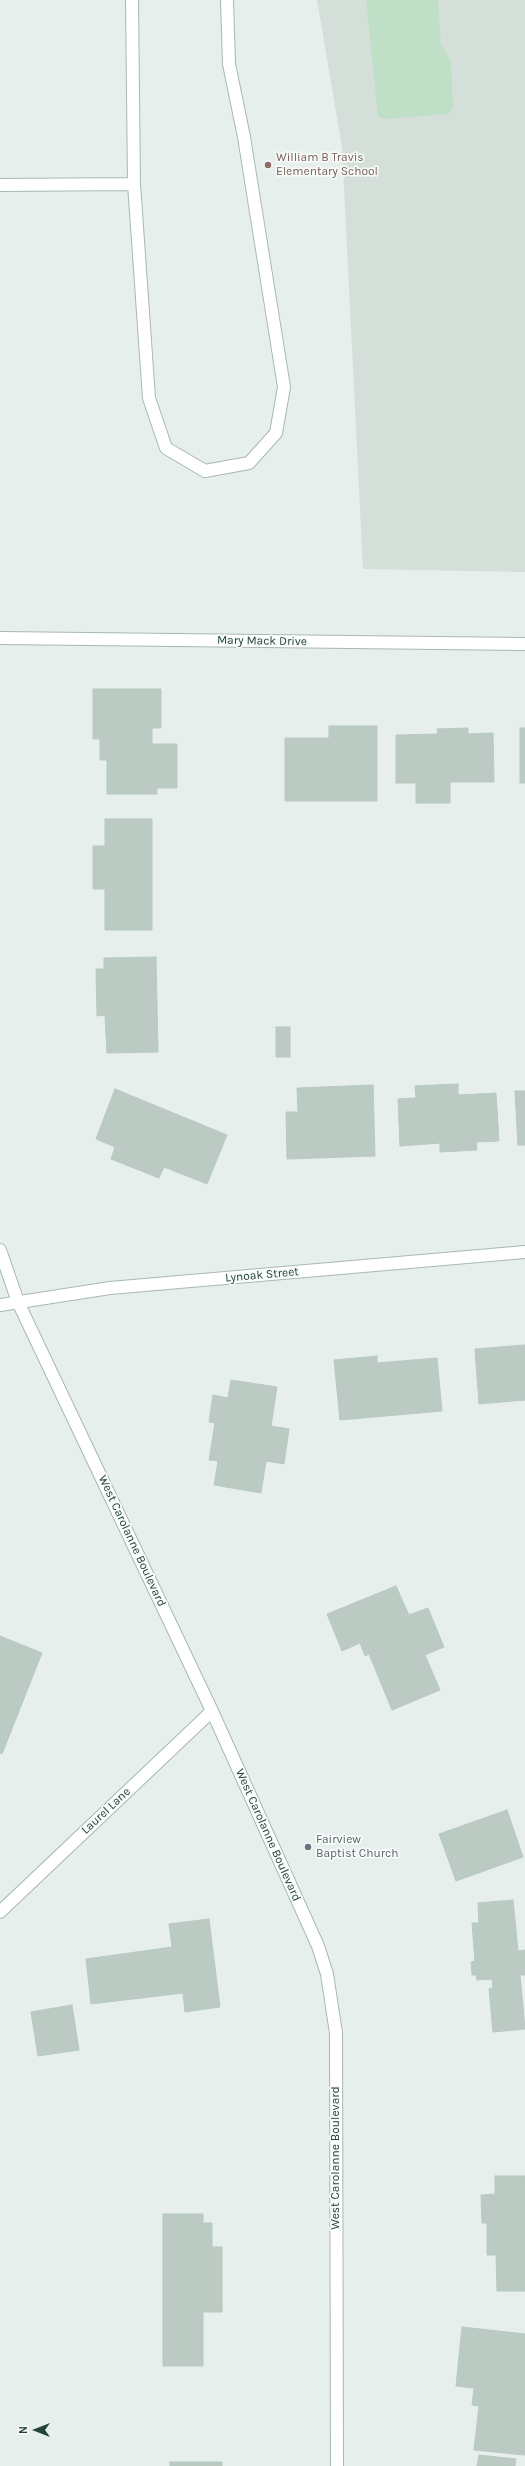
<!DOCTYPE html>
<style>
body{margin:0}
#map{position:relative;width:525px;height:2466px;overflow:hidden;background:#e6efeb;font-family:Karla,sans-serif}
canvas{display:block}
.north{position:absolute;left:16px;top:2410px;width:40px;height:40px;-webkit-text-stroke:3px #f7fbf9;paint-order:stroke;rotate:270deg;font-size:11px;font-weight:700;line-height:16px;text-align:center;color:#244239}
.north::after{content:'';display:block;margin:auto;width:14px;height:18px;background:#244239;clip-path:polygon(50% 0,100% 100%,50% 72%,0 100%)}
</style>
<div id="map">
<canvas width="525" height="2466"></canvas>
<div class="north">N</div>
</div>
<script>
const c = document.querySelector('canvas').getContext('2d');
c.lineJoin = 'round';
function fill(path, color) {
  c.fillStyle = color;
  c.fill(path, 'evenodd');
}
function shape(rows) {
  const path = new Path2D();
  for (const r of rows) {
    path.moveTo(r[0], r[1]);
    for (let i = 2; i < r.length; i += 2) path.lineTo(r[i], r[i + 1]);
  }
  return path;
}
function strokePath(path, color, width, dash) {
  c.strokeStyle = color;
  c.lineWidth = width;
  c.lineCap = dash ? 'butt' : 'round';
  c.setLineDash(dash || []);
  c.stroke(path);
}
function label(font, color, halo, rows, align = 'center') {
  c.font = font + ' Karla,sans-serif';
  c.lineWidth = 3.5;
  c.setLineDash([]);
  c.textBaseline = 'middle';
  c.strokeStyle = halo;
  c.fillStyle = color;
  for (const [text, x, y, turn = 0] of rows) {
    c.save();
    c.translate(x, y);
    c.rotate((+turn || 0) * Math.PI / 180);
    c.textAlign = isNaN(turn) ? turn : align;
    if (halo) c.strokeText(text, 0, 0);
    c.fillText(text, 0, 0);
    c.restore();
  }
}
const built = shape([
 [317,0,525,0,525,572,363,569,342,147]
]);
const green = shape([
 [366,0,438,0,441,44,451,62,453,108,447,114,386,119,378,116]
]);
const building = shape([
 [93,689,161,689,161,728,152,728,152,744,177,744,177,788,157,788,157,794,107,794,107,760,100,760,100,739,93,739,93,689],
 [329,726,377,726,377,801,285,801,285,738,329,738,329,726],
 [468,728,468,734,493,733,494,782,450,782,450,803,416,803,416,783,396,783,396,735,438,734,437,729,468,728],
 [520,728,525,728,525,783,520,783,520,728],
 [105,819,152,819,152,930,105,930,105,889,93,889,93,846,105,846,105,819],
 [156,957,158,1052,107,1053,105,1015,97,1016,96,969,104,969,104,958,156,957],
 [276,1027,290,1027,290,1057,276,1057,276,1027],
 [458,1084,458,1095,496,1093,499,1141,476,1142,477,1150,440,1152,440,1143,400,1146,398,1099,416,1098,415,1086,458,1084],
 [373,1085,375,1156,287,1159,286,1112,298,1112,297,1088,373,1085],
 [115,1089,227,1135,207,1184,164,1167,159,1178,111,1159,115,1147,96,1139,115,1089],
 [515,1091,525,1091,525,1145,518,1145,515,1091],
 [525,1345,525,1400,479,1404,475,1349,525,1345],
 [377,1356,377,1363,437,1358,442,1411,340,1420,334,1360,377,1356],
 [231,1380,277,1387,271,1426,289,1429,284,1464,266,1461,261,1493,214,1485,218,1461,209,1460,215,1423,209,1422,213,1395,228,1398,231,1380],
 [396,1586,409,1615,428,1608,444,1647,425,1655,440,1690,392,1710,369,1654,365,1656,360,1643,342,1651,327,1614,396,1586],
 [0,1636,42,1653,2,1754,0,1753,0,1636],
 [507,1810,523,1857,456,1881,439,1834,507,1810],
 [513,1900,518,1951,525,1950,525,1975,520,1975,525,2029,493,2032,489,1989,493,1988,492,1979,477,1980,476,1975,472,1975,471,1962,475,1961,472,1923,479,1923,478,1903,513,1900],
 [209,1919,220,2007,185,2012,183,1993,91,2004,86,1959,172,1947,169,1924,209,1919],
 [72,2005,79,2050,38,2056,31,2012,72,2005],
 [495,2176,525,2176,525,2291,497,2291,496,2255,487,2255,487,2223,482,2223,481,2195,495,2194,495,2176],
 [163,2214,203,2214,203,2223,212,2223,212,2247,222,2247,222,2312,203,2312,203,2366,163,2366,163,2214],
 [462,2327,525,2334,525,2455,474,2450,479,2406,472,2405,474,2388,456,2386,462,2327],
 [479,2455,516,2459,515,2466,477,2466,479,2455],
 [170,2462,222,2462,222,2466,170,2466,170,2462]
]);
const lane = shape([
 [132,0,134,184,149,398,166,448,205,471,249,463,276,433,284,387,244,137,229,64,227,0],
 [0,185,134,184]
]);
const street = shape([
 [0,638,525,644],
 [0,1250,18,1302,212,1711,318,1946,327,1974,336,2033,337,2466],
 [0,1305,110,1288,525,1252],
 [0,1912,212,1711]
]);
const markers = [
 [268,165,4,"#8d6e63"],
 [308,1847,4,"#6b7280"]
];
const educationNames = [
 ["William B Travis",276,158],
 ["Elementary School",276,172]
];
const streetNames = [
 ["Mary Mack Drive",262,641,1],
 ["Lynoak Street",262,1275,-5],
 ["West Carolanne Boulevard",132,1541,65],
 ["Laurel Lane",106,1811,-43],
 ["West Carolanne Boulevard",268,1835,66],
 ["West Carolanne Boulevard",336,2158,-90]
];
const worshipNames = [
 ["Fairview",316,1840],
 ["Baptist Church",316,1854]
];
fill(built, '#d4dfd9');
fill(green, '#bfe0c7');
fill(building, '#bbcac3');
strokePath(building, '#b8c9c1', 1);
strokePath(lane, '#a8b8b2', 14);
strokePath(street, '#a8b8b2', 14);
strokePath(lane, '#fff', 12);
strokePath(street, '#fff', 12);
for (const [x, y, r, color] of markers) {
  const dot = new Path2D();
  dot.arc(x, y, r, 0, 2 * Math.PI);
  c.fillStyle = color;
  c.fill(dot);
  strokePath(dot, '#f7fbf9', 1.5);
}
label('12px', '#785e54', '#f7fbf9', educationNames, 'left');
label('12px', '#244239', '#f7fbf9', streetNames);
label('12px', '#5b616d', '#f7fbf9', worshipNames, 'left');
</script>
